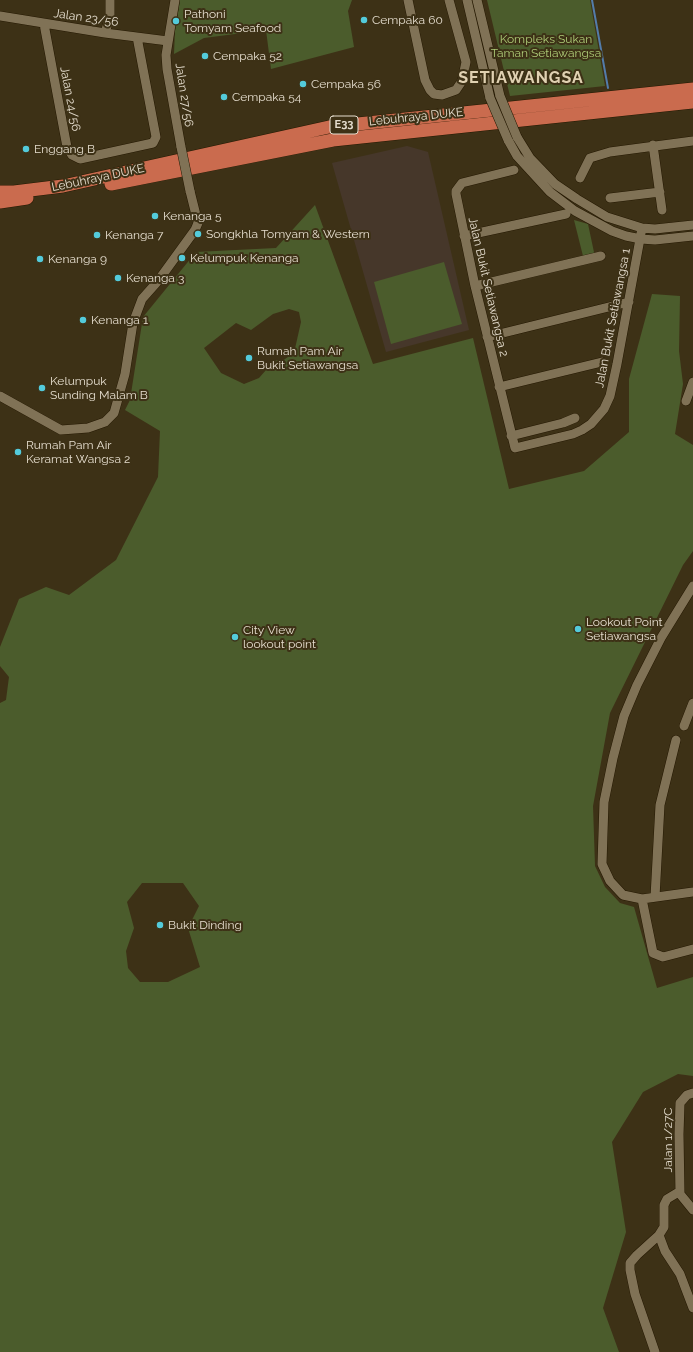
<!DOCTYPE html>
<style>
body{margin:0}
canvas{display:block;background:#3d3116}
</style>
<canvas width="693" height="1352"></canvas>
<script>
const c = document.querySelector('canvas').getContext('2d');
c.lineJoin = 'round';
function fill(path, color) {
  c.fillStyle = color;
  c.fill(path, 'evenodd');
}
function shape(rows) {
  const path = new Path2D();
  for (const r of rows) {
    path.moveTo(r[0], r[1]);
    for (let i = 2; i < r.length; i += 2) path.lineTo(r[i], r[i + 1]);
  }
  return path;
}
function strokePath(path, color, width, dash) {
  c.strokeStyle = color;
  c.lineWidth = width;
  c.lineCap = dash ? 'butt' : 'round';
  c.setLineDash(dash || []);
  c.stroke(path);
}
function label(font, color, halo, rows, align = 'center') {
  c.font = font + ' Raleway,sans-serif';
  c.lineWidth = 4;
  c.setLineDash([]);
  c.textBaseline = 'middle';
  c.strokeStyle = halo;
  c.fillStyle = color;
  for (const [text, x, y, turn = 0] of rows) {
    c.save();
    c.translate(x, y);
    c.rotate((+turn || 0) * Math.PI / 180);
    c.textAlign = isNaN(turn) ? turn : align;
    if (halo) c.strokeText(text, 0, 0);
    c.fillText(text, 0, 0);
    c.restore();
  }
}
const education = shape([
 [407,146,428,152,469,330,386,352,332,163]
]);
const green = shape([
 [180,0,352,0,348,11,354,47,271,69,266,30,204,38,174,54,175,31],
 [487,0,590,0,605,86,510,96],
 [315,205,373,364,473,338,509,489,584,471,629,432,629,379,652,294,680,296,679,351,683,384,675,434,693,445,693,551,683,565,610,713,593,806,595,866,605,887,620,903,634,907,657,988,693,977,693,1076,678,1074,643,1092,612,1142,626,1232,603,1308,619,1352,0,1352,0,703,6,700,9,677,0,666,0,647,19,599,46,587,69,595,116,560,158,477,160,431,125,410,130,400,143,317,196,252,276,248],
 [289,309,299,312,301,322,294,353,285,359,274,361,259,378,244,384,221,373,204,348,236,323,251,330,273,314],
 [183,883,199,906,188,928,200,967,168,982,140,982,128,968,126,951,134,928,127,902,142,883],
 [574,220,588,224,595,257,584,260],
 [444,262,462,324,391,344,374,282]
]);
const stream = shape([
 [592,0,608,88]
]);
const minor = shape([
 [175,0,166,55,167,69,181,147],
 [408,0,425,80,430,90,434,94,442,95,456,90,462,81,466,62,449,0],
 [467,0,490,98],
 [477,0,500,96],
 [0,16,105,33,168,41],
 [44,24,67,147,72,155,80,159,153,143,156,137,137,37],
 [105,33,110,16,110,0],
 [517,137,530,158,555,184,577,199,607,217,642,228,655,229,693,225],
 [508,140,517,156,550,192,575,211,612,231,626,236,641,239,655,240,693,236],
 [653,145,662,210],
 [514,170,462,183,456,191,456,194,475,286,515,448,573,434,582,430,591,424,604,409,610,396,617,364,642,228],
 [580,178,590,158,610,152,693,141],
 [610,198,660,192],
 [464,236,566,214],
 [475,286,601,256],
 [487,337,629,302],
 [499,387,602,362],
 [0,396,61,430,88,428,105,422,114,413,125,374,133,323,142,299,158,281,195,230,198,223,190,191],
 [686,401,693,382],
 [511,436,563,423,575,418],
 [693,586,661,638,637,685,624,716,613,758,604,802,602,864,610,881,623,895,642,899,693,892],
 [684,726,693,703],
 [655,897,660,805,676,740],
 [642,899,653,953,663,957,693,949],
 [680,1194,679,1134,680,1103,687,1095,693,1093],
 [680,1194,693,1210],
 [659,1235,665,1251,680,1274,693,1308],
 [655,1352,635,1294,630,1270,630,1263,637,1255,659,1235,664,1227,664,1205,667,1199,677,1193,680,1194]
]);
const highway = shape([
 [111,184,333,140,693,102],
 [0,192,14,192,63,186,329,127,693,89],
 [0,202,27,198]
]);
const minorBridge = shape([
 [500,96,517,137],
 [490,98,508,140],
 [181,147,190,191]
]);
const markers = [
 [364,20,4,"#53cbdb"],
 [176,21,4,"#53cbdb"],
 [205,56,4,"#53cbdb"],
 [303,84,4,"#53cbdb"],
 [224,97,4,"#53cbdb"],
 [26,149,4,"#53cbdb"],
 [155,216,4,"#53cbdb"],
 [198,234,4,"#53cbdb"],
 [97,235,4,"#53cbdb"],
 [182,258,4,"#53cbdb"],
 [40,259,4,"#53cbdb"],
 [118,278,4,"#53cbdb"],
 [83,320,4,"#53cbdb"],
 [249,358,4,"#53cbdb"],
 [42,388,4,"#53cbdb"],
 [18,452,4,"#53cbdb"],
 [578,629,4,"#53cbdb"],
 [235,637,4,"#53cbdb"],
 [160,925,4,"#53cbdb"]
];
const shields = [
 [344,125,28]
];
const shieldNames = [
 ["E33",344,125]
];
const poiNames = [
 ["Pathoni",184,14],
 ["Tomyam Seafood",184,28],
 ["Cempaka 60",372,20],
 ["Cempaka 52",213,56],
 ["Cempaka 56",311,84],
 ["Cempaka 54",232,97],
 ["Enggang B",34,149],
 ["Kenanga 5",163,216],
 ["Songkhla Tomyam & Western",206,234],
 ["Kenanga 7",105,235],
 ["Kelumpuk Kenanga",190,258],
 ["Kenanga 9",48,259],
 ["Kenanga 3",126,278],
 ["Kenanga 1",91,320],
 ["Rumah Pam Air",257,351],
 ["Bukit Setiawangsa",257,365],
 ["Kelumpuk",50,381],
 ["Sunding Malam B",50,395],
 ["Rumah Pam Air",26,445],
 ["Keramat Wangsa 2",26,459],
 ["Lookout Point",586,622],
 ["Setiawangsa",586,636],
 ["City View",243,630],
 ["lookout point",243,644],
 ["Bukit Dinding",168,925]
];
const streetNames = [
 ["Jalan 23/56",86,18,8],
 ["Jalan 27/56",184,95,81],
 ["Jalan 24/56",70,99,79],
 ["Lebuhraya DUKE",416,117,-6],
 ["Lebuhraya DUKE",98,178,-12],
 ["Jalan Bukit Setiawangsa 2",488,287,77],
 ["Jalan Bukit Setiawangsa 1",613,318,-79],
 ["Jalan 1/27C",668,1140,-90]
];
const parkNames = [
 ["Kompleks Sukan",546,39],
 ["Taman Setiawangsa",546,53]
];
const districtNames = [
 ["SETIAWANGSA",521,78]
];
fill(education, '#46372a');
fill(green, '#4b5c2c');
strokePath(stream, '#537caa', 2);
strokePath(minor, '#241800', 10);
strokePath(highway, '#241800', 14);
strokePath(minor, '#807256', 9);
strokePath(highway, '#ca6b4e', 13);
strokePath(minorBridge, '#241800', 10, []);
strokePath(minorBridge, '#807256', 9);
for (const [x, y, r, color] of markers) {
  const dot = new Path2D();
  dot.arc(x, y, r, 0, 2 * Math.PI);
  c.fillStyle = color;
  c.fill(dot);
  strokePath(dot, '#3d3116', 1.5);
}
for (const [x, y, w] of shields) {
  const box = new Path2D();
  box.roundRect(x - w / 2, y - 9, w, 18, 3);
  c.fillStyle = '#3d3116';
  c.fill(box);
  strokePath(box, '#e5ddce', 1);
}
label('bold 11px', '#e5ddce', null, shieldNames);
label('12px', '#e5ddce', '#3d3116', poiNames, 'left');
label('12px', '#e5ddce', '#3d3116', streetNames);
label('12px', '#adcb77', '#3d3116', parkNames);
c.letterSpacing = '1px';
label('bold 16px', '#e0d1b2', '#3d3116', districtNames);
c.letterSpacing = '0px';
</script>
